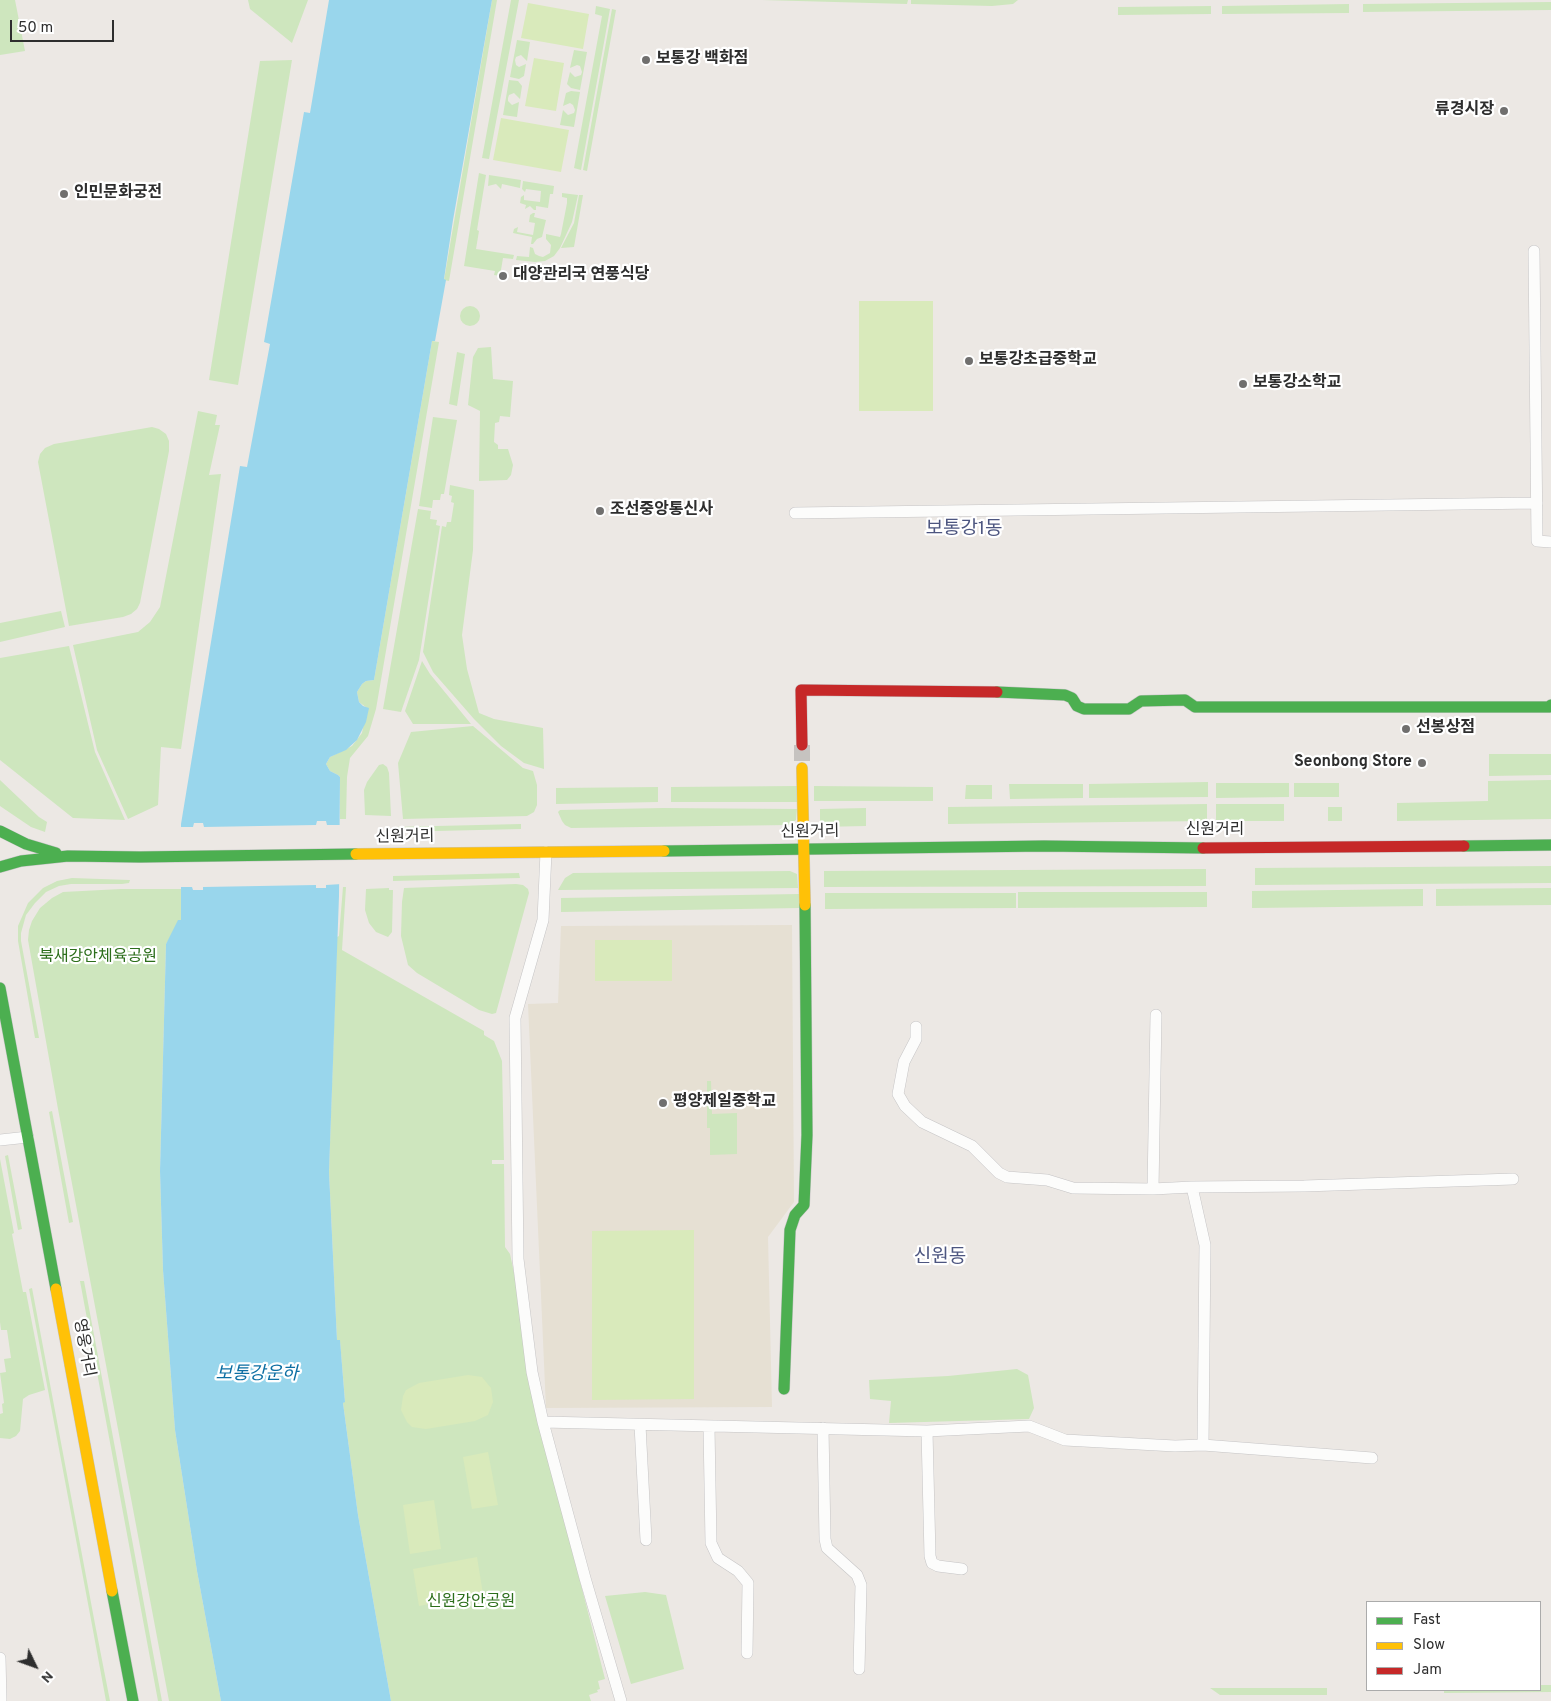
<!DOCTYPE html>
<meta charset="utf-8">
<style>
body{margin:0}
#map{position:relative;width:1551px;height:1701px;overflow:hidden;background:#ece8e4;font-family:Overpass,sans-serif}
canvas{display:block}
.legend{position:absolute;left:1366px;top:1601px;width:175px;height:90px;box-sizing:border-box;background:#fff;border:1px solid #ababab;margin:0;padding:6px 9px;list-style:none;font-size:15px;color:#2e2e2e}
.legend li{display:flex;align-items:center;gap:10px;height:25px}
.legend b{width:25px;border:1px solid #ababab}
.north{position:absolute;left:10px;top:1641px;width:50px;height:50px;-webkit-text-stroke:4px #fff;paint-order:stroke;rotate:132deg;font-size:14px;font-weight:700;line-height:20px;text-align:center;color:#2e2e2e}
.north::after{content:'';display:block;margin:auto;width:18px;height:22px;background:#2e2e2e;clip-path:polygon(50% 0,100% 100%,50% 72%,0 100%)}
.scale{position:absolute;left:10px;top:20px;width:104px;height:22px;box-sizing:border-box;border:2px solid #2e2e2e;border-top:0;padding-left:6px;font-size:15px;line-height:18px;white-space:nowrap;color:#2e2e2e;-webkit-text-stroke:4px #fff;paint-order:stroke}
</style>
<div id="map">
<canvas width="1551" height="1701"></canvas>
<ul class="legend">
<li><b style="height:6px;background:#4caf50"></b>Fast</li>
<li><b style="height:6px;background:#ffc107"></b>Slow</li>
<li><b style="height:6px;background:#c62828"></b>Jam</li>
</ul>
<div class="north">N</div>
<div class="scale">50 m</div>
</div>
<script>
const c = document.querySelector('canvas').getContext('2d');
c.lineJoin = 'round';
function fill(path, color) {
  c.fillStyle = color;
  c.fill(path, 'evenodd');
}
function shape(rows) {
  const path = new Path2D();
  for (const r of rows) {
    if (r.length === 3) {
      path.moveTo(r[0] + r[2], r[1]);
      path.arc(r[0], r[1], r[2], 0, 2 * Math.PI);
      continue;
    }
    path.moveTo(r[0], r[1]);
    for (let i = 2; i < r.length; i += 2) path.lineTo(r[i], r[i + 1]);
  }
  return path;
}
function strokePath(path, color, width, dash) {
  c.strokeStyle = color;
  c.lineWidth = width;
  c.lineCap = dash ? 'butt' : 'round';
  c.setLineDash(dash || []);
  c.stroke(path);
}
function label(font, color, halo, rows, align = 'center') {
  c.font = font + ' Overpass,"Noto Sans KR",sans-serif';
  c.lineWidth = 4.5;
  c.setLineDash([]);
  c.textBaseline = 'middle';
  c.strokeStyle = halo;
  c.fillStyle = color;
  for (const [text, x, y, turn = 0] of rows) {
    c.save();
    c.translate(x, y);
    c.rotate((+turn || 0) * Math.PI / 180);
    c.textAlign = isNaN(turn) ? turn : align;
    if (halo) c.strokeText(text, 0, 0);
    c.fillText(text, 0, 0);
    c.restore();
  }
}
const education = shape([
 [792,925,794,1202,768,1237,772,1407,546,1408,528,1004,558,1003,561,926]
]);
const green = shape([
 [0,0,15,0,25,51,0,55],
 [248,0,308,0,292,43,250,9],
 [492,0,497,0,449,281,444,280],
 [511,0,519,0,489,159,482,158],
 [762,0,908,0,907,4],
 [911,0,1018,0,1013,4,992,6,911,4],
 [1551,2,1551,10,1363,12,1363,4],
 [1349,4,1349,13,1222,14,1222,6],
 [596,6,610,9,581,170,574,168,602,16,595,14],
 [1211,6,1211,14,1118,15,1118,7],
 [612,9,616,10,587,171,583,170],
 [517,40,530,42,527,61,521,55,516,57,515,60,516,65,519,67,526,64,524,76,519,79,510,77],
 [574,50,587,52,580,90,571,88,567,84,570,72,575,77,581,75,582,72,580,66,577,65,570,68],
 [292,60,238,385,209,380,260,61],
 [509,80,518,81,522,86,520,99,514,93,509,95,508,98,508,101,512,105,519,102,517,117,503,115],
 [571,91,580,92,574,127,560,125,563,110,568,115,574,113,575,110,573,105,570,103,563,106,566,93],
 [479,173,486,175,477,230,479,231,476,249,514,255,513,259,503,258,500,276,494,275,495,271,464,266],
 [489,175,521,180,520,188,502,184,501,189,496,184,488,186],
 [523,181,554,186,553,194,550,194,548,208,536,206,536,210,534,210,530,206,525,209,526,205,520,203,521,197,524,195,524,200,540,202,541,191,526,189,525,192,522,189],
 [562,193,578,195,572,222,560,248,554,256,545,261,535,262,516,260,517,256,529,257,530,247,533,248,535,254,539,256,543,257,550,253,551,245,546,239,546,234,560,237,561,234,567,203,567,198,562,197],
 [579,195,583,195,574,247,561,248,574,223],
 [533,213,535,213,534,217,546,220,542,237,537,239,533,244,531,244,532,237,513,233,514,229,518,227,517,232,533,235,535,223,529,222,530,215],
 [470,316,10],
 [432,341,439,342,376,709,368,736,350,758,347,777,346,819,340,819,340,777,338,775,330,771,326,764,330,757,352,746,362,733,367,708,359,702,357,692,362,684,366,681,374,680],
 [491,347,493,379,513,381,510,417,500,416,499,422,495,423,494,442,498,445,498,449,508,449,513,465,511,475,507,480,479,481,480,411,468,405,473,357,478,348],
 [457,352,465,354,457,406,449,404],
 [198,411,217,415,215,425,220,425,209,475,221,474,181,749,161,747,158,805,128,819,97,750,73,645,138,632,150,622,160,607],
 [433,417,457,420,444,494,441,494,440,500,433,500,432,508,419,506],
 [152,427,159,429,166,434,169,441,169,451,140,603,137,609,131,614,123,617,69,626,38,462,40,454,45,448,54,444],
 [450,485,474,490,473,550,462,635,467,669,479,713,494,719,543,728,544,769,524,763,501,746,474,719,433,672,423,652,442,526,446,527,447,522,451,522,454,503,451,502,452,496,449,495],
 [418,509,431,511,430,519,437,520,436,525,440,526,419,660,401,712,383,709],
 [61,611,65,627,0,642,0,623],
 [69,646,95,752,125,820,73,818,0,760,0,658],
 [422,661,430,674,471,724,413,724,405,711],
 [473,726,523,768,533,771,537,785,537,805,534,812,527,816,403,819,398,763,411,732],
 [1489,754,1551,754,1551,775,1489,776],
 [383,764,387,767,389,773,391,816,365,815,364,790,367,782,379,765],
 [0,780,39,817,47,822,45,832,31,827,0,806],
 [1551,780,1551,819,1397,821,1397,803,1488,801,1488,781],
 [1208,782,1208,797,1089,798,1089,784],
 [1216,783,1289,783,1289,797,1216,798],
 [1294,783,1339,783,1339,797,1294,797],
 [1009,784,1083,784,1083,798,1010,799],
 [966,785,992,785,992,799,965,799],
 [797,786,797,802,671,802,671,787],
 [814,786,933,787,933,801,814,801],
 [658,787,658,802,556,804,556,788],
 [1207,804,1207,821,948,824,948,807],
 [1216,804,1284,804,1284,821,1216,821],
 [1328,807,1342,807,1342,821,1328,821],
 [663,808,797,809,796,820,789,825,571,828,565,825,562,821,558,812,560,810],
 [866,808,866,826,820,827,820,809],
 [521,824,521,829,394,832,394,827],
 [1551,866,1551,883,1255,885,1255,868],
 [1206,869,1206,886,824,887,824,871],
 [790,871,797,874,798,888,558,890,565,878,573,873],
 [519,873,520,878,393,881,393,876],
 [72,878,130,880,129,883,122,884,71,884,59,886,46,892,35,903,26,915,21,933,21,941,39,1038,35,1038,18,941,18,926,28,903,43,888,57,881],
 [516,884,523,885,528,889,529,893,496,1013,492,1014,479,1010,417,973,408,965,401,936,402,902,404,888],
 [343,887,346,887,342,950,484,1031,484,1035,494,1041,502,1061,504,1160,492,1160,492,1164,504,1164,505,1247,510,1254,578,1573,605,1679,598,1681,600,1689,597,1690,598,1692,589,1695,591,1701,391,1701,358,1515,343,1403,345,1401,340,1341,337,1340,329,1172,337,937,339,936],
 [389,888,389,890,393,890,392,932,388,937,376,932,369,923,365,910,366,889],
 [1551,888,1551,905,1436,906,1436,889],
 [121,889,182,889,181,920,166,944,160,1171,163,1270,175,1430,197,1571,221,1701,169,1701,58,1109,28,940,29,930,32,921,40,908,52,898,63,892],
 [1423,889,1423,906,1252,908,1252,891],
 [1018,892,1207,892,1207,907,1018,908],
 [825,893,1016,893,1016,908,825,909],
 [799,894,799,908,561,912,561,898],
 [707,1081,711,1081,712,1114,737,1113,737,1154,710,1155,710,1128,707,1128],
 [52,1111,73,1222,69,1223,49,1112],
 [8,1155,22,1229,18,1230,5,1156],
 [0,1159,14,1233,12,1234,23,1292,26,1292,45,1390,29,1395,23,1399,20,1431,16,1436,10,1439,0,1438,0,1414,3,1413,2,1404,4,1403,0,1373,6,1372,4,1359,11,1358,7,1330,1,1330,0,1322],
 [80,1281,84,1281,162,1701,158,1701],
 [32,1288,95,1624,110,1701,106,1701,92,1625,29,1289],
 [1017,1369,1028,1375,1034,1408,1029,1419,889,1423,891,1401,870,1399,869,1380,948,1376],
 [645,1592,666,1595,684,1669,631,1684,605,1596],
 [1540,1685,1551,1685,1551,1692,1444,1693,1444,1690,1540,1690],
 [1210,1688,1327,1688,1327,1695,1220,1695]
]);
const pitch = shape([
 [528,3,589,14,583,49,521,38],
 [534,58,564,63,556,111,525,106],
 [501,118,569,130,561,172,493,160],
 [859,301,933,301,933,411,859,411],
 [595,940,672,940,672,981,595,981],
 [694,1230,694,1399,592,1400,592,1231],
 [468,1375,482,1377,491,1388,493,1402,488,1415,475,1421,426,1429,412,1427,407,1422,401,1410,403,1396,406,1390,419,1383],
 [488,1452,498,1505,472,1509,463,1457],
 [434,1500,441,1549,410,1554,403,1505],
 [477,1557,483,1594,419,1606,413,1569]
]);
const water = shape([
 [329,0,492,0,453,220,444,279,446,280,435,341,432,341,374,680,366,681,362,684,357,692,359,702,363,706,369,708,366,722,357,740,346,750,330,757,326,764,330,771,338,775,340,777,339,896,329,1172,337,1340,340,1340,345,1402,343,1403,358,1515,391,1701,221,1701,197,1571,175,1430,163,1270,160,1171,166,944,178,920,181,920,181,824,240,466,247,467,270,344,264,342,304,112,310,113]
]);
const pier = shape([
 [317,821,326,821,327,825,343,825,342,884,326,885,326,888,316,888,316,885,203,887,203,890,193,890,192,887,179,887,179,827,193,827,194,823,203,823,204,827,316,825]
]);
const secondaryTunnel = shape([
 [802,745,802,768]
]);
const street = shape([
 [1534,251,1537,541,1551,542],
 [795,513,1537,503],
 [546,852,543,920,515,1018,518,1259,532,1372,543,1422,585,1578,621,1701],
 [916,1027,916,1039,904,1062,898,1094,905,1106,922,1122,972,1146,999,1173,1007,1177,1047,1180,1073,1188,1153,1189,1192,1187,1304,1186,1513,1179],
 [0,1140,28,1137],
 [1192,1187,1205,1245,1203,1445],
 [1153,1189,1156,1015],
 [543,1422,927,1431,1029,1426,1065,1440,1175,1446,1203,1445,1372,1458],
 [640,1425,646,1540],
 [709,1427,711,1543,718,1558,738,1571,748,1583,747,1653],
 [823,1428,825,1539,827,1548,857,1575,861,1585,859,1669],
 [927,1431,930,1556,932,1563,938,1566,962,1569],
 [0,1658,1,1701]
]);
const fast = shape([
 [997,692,1065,695,1072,698,1077,706,1084,709,1129,709,1141,701,1185,700,1195,707,1549,707,1551,705],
 [0,831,26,844,56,853],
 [1464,846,1551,845],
 [664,851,1044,846,1203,848],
 [0,867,21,861,68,856,140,857,356,854],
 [0,988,56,1289],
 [784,1389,790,1230,795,1215,804,1205,807,1135,805,905],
 [112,1591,133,1701]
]);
const slow = shape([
 [802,768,805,905],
 [356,854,664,851],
 [56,1289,112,1591]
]);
const jam = shape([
 [802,745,801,690,997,692],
 [1203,848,1464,846]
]);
const markers = [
 [646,60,5,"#706f6e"],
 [1504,111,5,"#706f6e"],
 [64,194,5,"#706f6e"],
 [503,276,5,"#706f6e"],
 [969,361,5,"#706f6e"],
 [1243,384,5,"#706f6e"],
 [600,511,5,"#706f6e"],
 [1406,729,5,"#706f6e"],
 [1422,763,5,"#706f6e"],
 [663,1103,5,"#706f6e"]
];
const poiNames = [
 ["보통강 백화점",656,60],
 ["류경시장",1494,111,"right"],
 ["인민문화궁전",74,194],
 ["대양관리국 연풍식당",513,276],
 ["보통강초급중학교",979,361],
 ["보통강소학교",1253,384],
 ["조선중앙통신사",610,511],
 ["선봉상점",1416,729],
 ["Seonbong Store",1412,763,"right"],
 ["평양제일중학교",673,1103]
];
const streetNames = [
 ["신원거리",1215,831],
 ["신원거리",810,833,-1],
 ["신원거리",405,838,-1],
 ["영웅거리",83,1348,80]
];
const parkNames = [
 ["북새강안체육공원",98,958],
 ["신원강안공원",471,1603]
];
const waterNames = [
 ["보통강운하",257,1375]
];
const quarterNames = [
 ["보통강1동",964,530],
 ["신원동",940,1258]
];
fill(education, '#e6e0d3');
fill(green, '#cee6be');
fill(pitch, '#d9eabb');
fill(water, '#99d6ec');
fill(pier, '#ece8e4');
strokePath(secondaryTunnel, '#c6c3c0', 16, [16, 8]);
strokePath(street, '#c5c4c5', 12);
strokePath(fast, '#c5c4c5', 12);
strokePath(slow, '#c5c4c5', 12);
strokePath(jam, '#c5c4c5', 12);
strokePath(street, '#fcfcfb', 11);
strokePath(fast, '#4caf50', 11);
strokePath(slow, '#ffc107', 11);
strokePath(jam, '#c62828', 11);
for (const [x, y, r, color] of markers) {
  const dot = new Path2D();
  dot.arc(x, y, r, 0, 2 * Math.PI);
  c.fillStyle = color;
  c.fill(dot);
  strokePath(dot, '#fff', 2);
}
label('bold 16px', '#2e2e2e', '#fff', poiNames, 'left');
label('16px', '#2e2e2e', '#fff', streetNames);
label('16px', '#2c6e1b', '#fff', parkNames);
label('italic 18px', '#0d6fa3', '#fff', waterNames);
label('19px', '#4d5680', '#fff', quarterNames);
</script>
